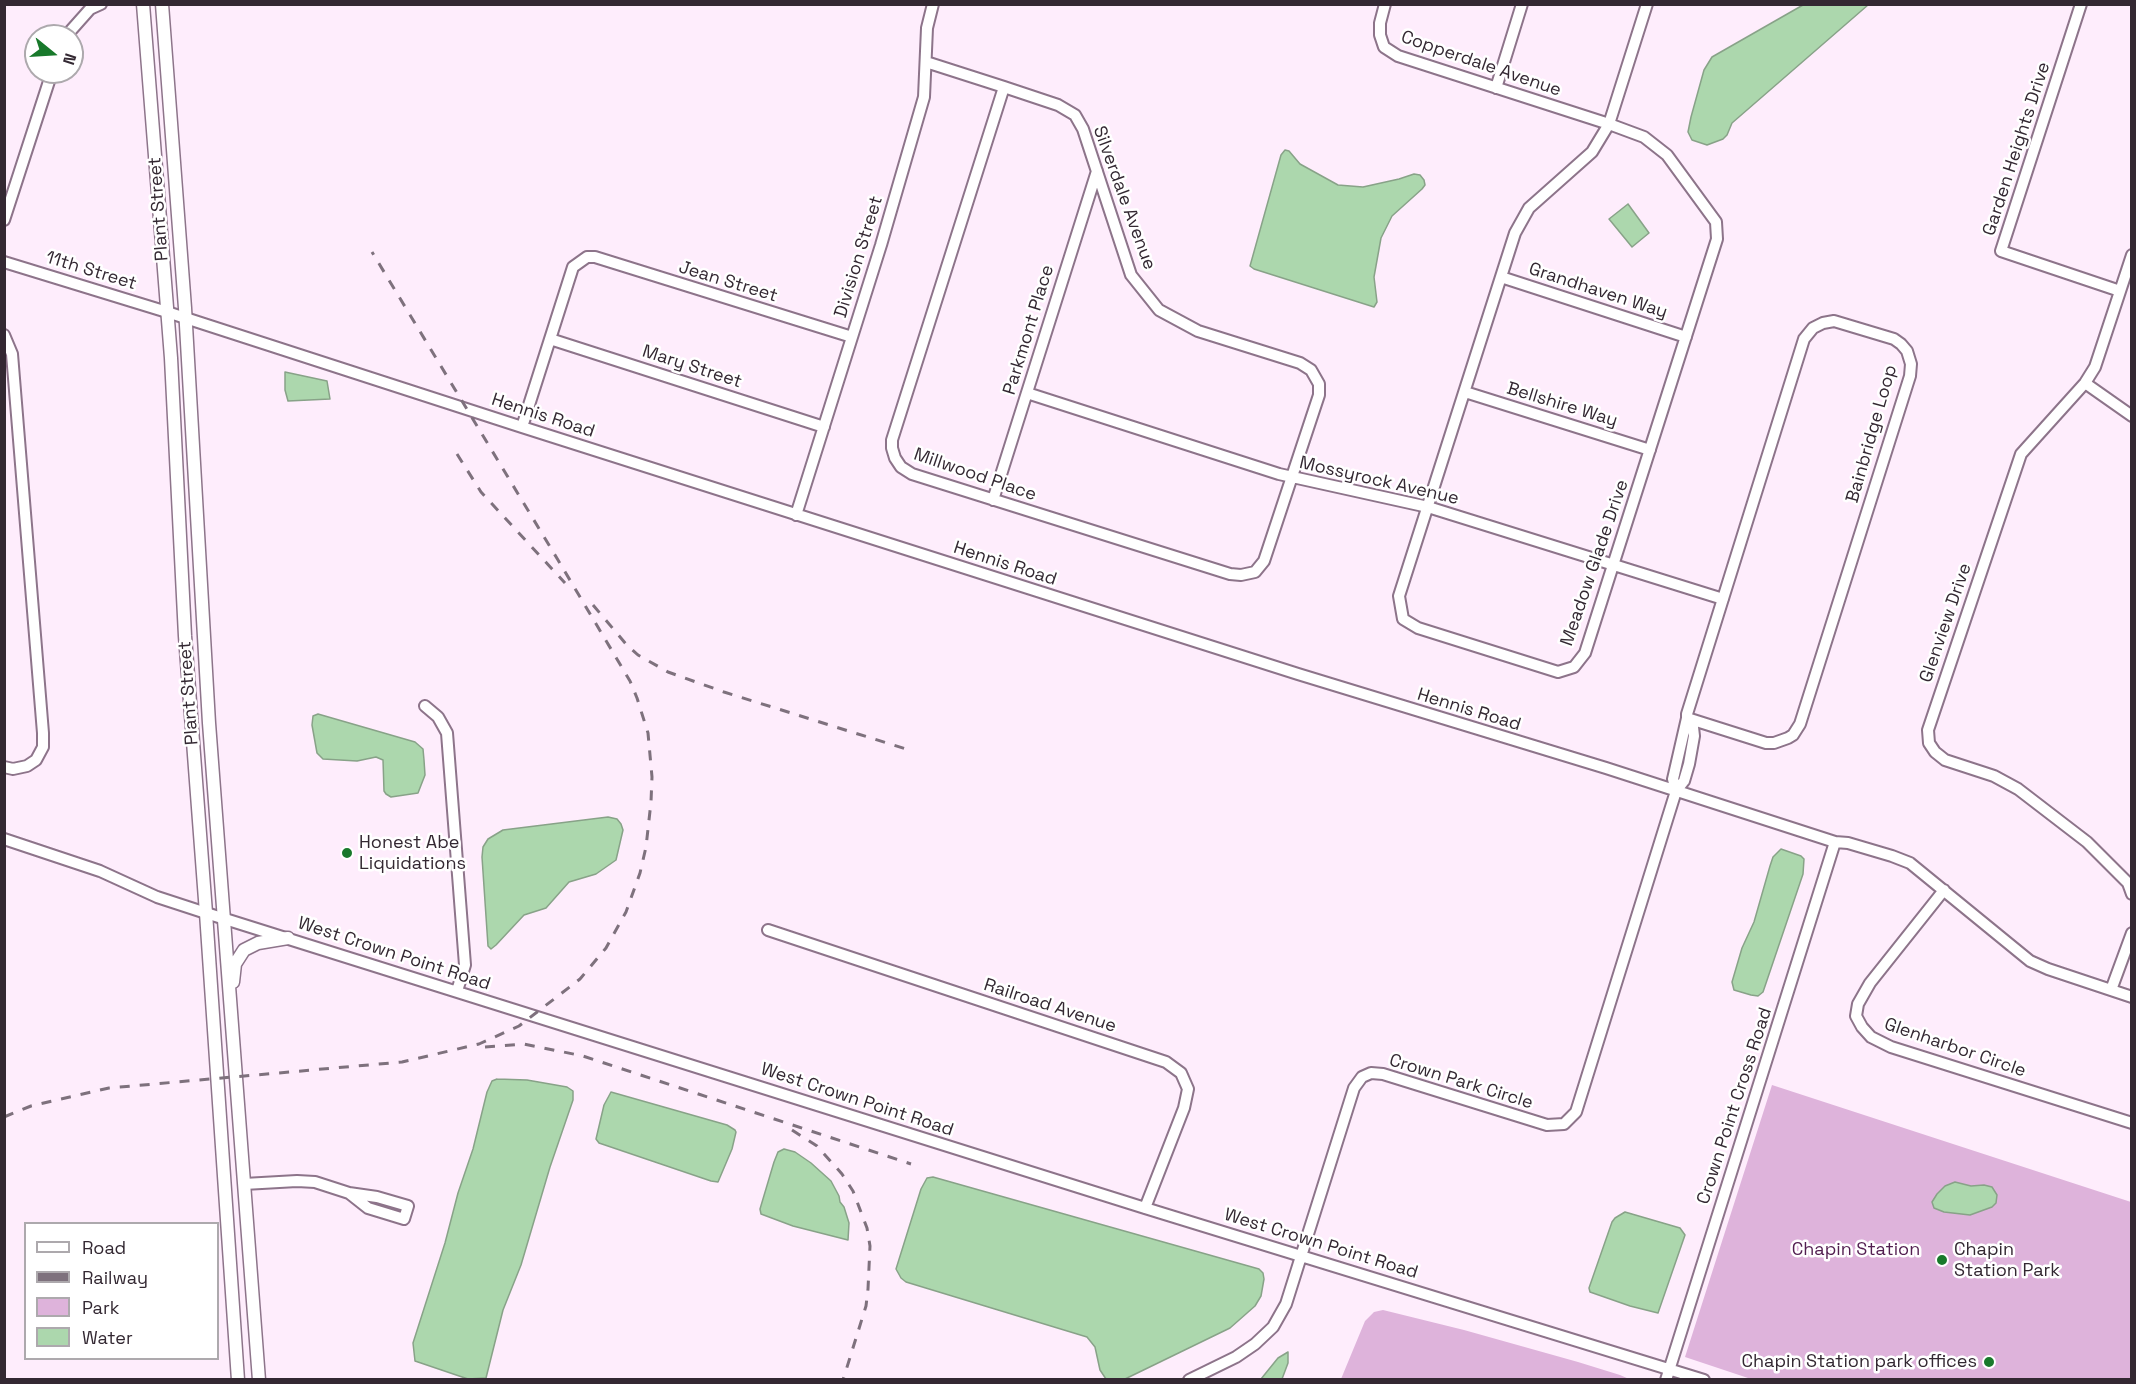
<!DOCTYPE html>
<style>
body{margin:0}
#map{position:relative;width:2136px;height:1384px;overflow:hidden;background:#feedfc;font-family:"Space Grotesk",sans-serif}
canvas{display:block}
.frame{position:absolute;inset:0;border:6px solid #332832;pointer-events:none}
.legend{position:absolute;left:24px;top:1222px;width:195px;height:138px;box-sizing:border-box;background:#fff;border:2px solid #ada9ad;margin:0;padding:8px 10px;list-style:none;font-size:18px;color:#332832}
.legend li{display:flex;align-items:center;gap:12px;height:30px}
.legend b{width:30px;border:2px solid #ada9ad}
.north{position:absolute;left:24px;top:24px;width:60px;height:60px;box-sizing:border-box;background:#fff;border:2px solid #ada9ad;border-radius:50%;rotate:108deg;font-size:16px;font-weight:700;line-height:24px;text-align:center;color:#332832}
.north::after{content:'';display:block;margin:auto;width:21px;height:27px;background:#18792b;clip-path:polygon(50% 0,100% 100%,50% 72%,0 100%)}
</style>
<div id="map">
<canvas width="2136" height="1384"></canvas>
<div class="frame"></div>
<ul class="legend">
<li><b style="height:8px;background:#fff"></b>Road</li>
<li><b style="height:8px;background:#7e717d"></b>Railway</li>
<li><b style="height:16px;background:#deb3db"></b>Park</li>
<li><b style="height:16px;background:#acd7ad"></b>Water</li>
</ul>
<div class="north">N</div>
</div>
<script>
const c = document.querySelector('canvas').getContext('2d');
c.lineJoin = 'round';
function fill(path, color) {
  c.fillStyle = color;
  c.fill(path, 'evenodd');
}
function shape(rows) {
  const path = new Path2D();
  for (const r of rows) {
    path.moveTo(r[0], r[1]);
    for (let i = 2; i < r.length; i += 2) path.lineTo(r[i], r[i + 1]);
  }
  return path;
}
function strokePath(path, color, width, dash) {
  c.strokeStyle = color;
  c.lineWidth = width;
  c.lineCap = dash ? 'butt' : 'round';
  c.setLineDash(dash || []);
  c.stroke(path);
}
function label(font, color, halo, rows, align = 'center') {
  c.font = font + ' "Space Grotesk",sans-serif';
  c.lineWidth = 5;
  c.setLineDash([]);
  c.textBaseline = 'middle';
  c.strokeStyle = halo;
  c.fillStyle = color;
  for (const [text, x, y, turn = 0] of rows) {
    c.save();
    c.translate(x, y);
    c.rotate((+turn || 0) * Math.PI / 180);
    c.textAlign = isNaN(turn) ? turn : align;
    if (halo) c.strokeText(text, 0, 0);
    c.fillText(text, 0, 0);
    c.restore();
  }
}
const green = shape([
 [1772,1085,2131,1202,2131,1379,1754,1380,1685,1357],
 [1383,1310,1464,1330,1578,1362,1620,1375,1629,1379,1341,1379,1365,1321,1374,1312]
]);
const water = shape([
 [1803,5,1868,5,1732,123,1727,135,1723,139,1707,145,1692,140,1688,132,1691,117,1704,70,1712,57,1803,5],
 [1285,150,1289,151,1300,164,1338,185,1363,187,1399,179,1414,174,1420,175,1424,180,1425,185,1422,189,1392,216,1381,238,1374,277,1377,302,1374,307,1254,269,1250,266,1281,155,1285,150],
 [1628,204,1649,233,1632,247,1609,219,1628,204],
 [285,372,327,381,330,399,288,401,285,390,285,372],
 [318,714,415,742,423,749,424,760,425,775,418,793,391,797,386,794,384,791,383,760,376,757,357,761,323,759,317,753,312,725,313,716,318,714],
 [608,817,617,819,621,824,623,830,616,860,596,874,569,882,546,908,524,915,496,945,491,949,488,946,482,857,483,847,488,839,503,830,608,817],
 [1781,849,1801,856,1804,859,1803,874,1763,992,1758,996,1751,995,1734,990,1732,982,1742,948,1754,922,1770,866,1773,857,1781,849],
 [497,1079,527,1080,567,1087,573,1091,573,1100,550,1167,521,1265,503,1310,486,1378,468,1379,415,1361,413,1343,445,1243,458,1193,473,1149,487,1092,492,1081,497,1079],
 [611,1092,727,1125,735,1130,736,1132,732,1149,718,1182,711,1181,599,1143,596,1139,604,1105,611,1092],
 [784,1149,795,1152,811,1163,831,1181,839,1196,840,1202,844,1207,849,1223,848,1240,793,1226,761,1214,760,1209,774,1162,778,1152,784,1149],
 [933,1177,1259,1269,1263,1273,1264,1279,1261,1296,1255,1306,1230,1328,1125,1379,1106,1379,1100,1370,1095,1347,1087,1337,906,1282,901,1278,896,1269,921,1189,927,1178,933,1177],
 [1955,1182,1971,1186,1984,1185,1992,1187,1997,1195,1996,1203,1992,1207,1970,1215,1944,1212,1934,1208,1932,1202,1937,1194,1945,1186,1955,1182],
 [1625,1212,1680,1228,1685,1235,1658,1313,1630,1306,1590,1292,1589,1288,1612,1222,1615,1218,1625,1212],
 [1288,1352,1288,1363,1282,1379,1261,1379,1278,1358,1288,1352]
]);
const minor = shape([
 [1385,4,1380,23,1380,35,1384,47,1398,56,1609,124,1644,137,1667,155,1716,222,1717,239,1585,653,1574,667,1558,672,1418,628,1403,619,1399,596,1515,233,1529,208,1592,152,1609,124,1647,4],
 [2081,4,2001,251,2120,291],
 [66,36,90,9,101,4],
 [926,62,1004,87,1058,105,1075,115,1083,129,1131,275,1159,310,1198,331,1300,363,1311,370,1319,384,1319,395,1264,561,1255,572,1241,575,1230,574,912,474,901,467,895,458,892,448,892,440,1004,87],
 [1496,88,1522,4],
 [4,220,52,72],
 [2132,255,2095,367,2085,383,2021,454,1928,730,1929,743,1935,752,1945,760,1994,776,2018,789,2087,842,2128,883,2132,894],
 [4,262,167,312,522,427,1298,674,1606,768,1835,842,1848,843,1892,856,1910,863,2030,961,2048,969,2132,997],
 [1501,277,1686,337],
 [1834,321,1894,339,1901,344,1907,351,1911,364,1910,376,1800,724,1793,735,1788,738,1774,743,1766,743,1687,718,1687,714,1804,339,1813,328,1823,323,1834,321],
 [4,335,12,354,43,733,43,747,36,760,27,766,13,769,4,767],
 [550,339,824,427],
 [2085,383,2132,416],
 [1465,392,1650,450],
 [1027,393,1279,474,1428,507,1723,599],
 [522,427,573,267,587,257,595,257,852,337],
 [993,500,1097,171],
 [796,515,881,245,924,97,927,28,933,4],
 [425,706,438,717,447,733,465,965,457,991],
 [1676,791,1673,779,1687,718],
 [4,839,100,871,157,897,206,913,1145,1208,1704,1380],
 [1944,890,1870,983,1858,1004,1856,1016,1862,1027,1871,1037,1891,1047,2132,1123],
 [768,930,1166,1062,1181,1073,1188,1089,1184,1108,1145,1208],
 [2111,990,2132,933],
 [244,1184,297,1181,315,1182,349,1193,377,1197,408,1206,404,1219,368,1208,349,1193],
 [1189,1380,1236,1357,1255,1344,1273,1327,1286,1304,1354,1088,1362,1077,1371,1073,1383,1074,1547,1125,1564,1124,1576,1112,1676,791,1684,781,1689,764,1694,736,1693,727,1687,718],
 [1666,1380,1835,842]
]);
const major = shape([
 [143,4,171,358,185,636,206,913,238,1380],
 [162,4,185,308,209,723,259,1380],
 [233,982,235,964,244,950,258,943,288,938]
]);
const rail = shape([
 [457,454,481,492,565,583],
 [593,605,626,644,638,655,668,672,724,692,906,749],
 [485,1047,524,1044,583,1056,911,1164],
 [4,1117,31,1106,109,1088,402,1062,479,1044,519,1026,580,979,606,948,626,912,640,873,646,847,651,802,652,777,648,733,637,698,630,681,558,560,372,252],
 [792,1130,817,1146,842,1174,853,1191,867,1228,870,1246,868,1289,866,1306,843,1380]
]);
const markers = [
 [347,853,6,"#18792b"],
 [1942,1260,6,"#18792b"],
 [1989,1362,6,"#18792b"]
];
const streetNames = [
 ["Copperdale Avenue",1481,64,19],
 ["Garden Heights Drive",2017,149,-72],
 ["Silverdale Avenue",1124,198,70],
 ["Plant Street",159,209,-94],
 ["Division Street",859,257,-73],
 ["11th Street",91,271,17],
 ["Jean Street",728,282,17],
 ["Grandhaven Way",1598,291,18],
 ["Parkmont Place",1029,330,-73],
 ["Mary Street",692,367,18],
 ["Bellshire Way",1562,405,17],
 ["Hennis Road",543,416,18],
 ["Bainbridge Loop",1872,434,-74],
 ["Millwood Place",975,475,19],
 ["Mossyrock Avenue",1379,481,13],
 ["Meadow Glade Drive",1595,563,-71],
 ["Hennis Road",1005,564,18],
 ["Glenview Drive",1946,623,-71],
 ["Plant Street",189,693,-94],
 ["Hennis Road",1469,710,17],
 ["West Crown Point Road",394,954,18],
 ["Railroad Avenue",1050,1006,18],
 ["Glenharbor Circle",1955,1048,19],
 ["Crown Park Circle",1461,1082,17],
 ["West Crown Point Road",857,1100,18],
 ["Crown Point Cross Road",1735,1106,-72],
 ["West Crown Point Road",1321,1244,17]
];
const poiNames = [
 ["Honest Abe",359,843],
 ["Liquidations",359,864],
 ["Chapin",1954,1250],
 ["Station Park",1954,1271],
 ["Chapin Station park offices",1977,1362,"right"]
];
const parkNames = [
 ["Chapin Station",1856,1250]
];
fill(green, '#deb3db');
fill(water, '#acd7ad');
strokePath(water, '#88a288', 1.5);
strokePath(minor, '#8d748a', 14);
strokePath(major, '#8d748a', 15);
strokePath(minor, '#fff', 10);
strokePath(major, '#fff', 12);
strokePath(rail, '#7e717d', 3, [10, 10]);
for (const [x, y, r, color] of markers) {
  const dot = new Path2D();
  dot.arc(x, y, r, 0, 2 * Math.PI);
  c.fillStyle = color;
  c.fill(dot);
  strokePath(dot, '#fff', 2);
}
label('18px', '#332832', '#fff', streetNames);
label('18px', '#332832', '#fff', poiNames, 'left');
label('18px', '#521e50', '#fff', parkNames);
</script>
